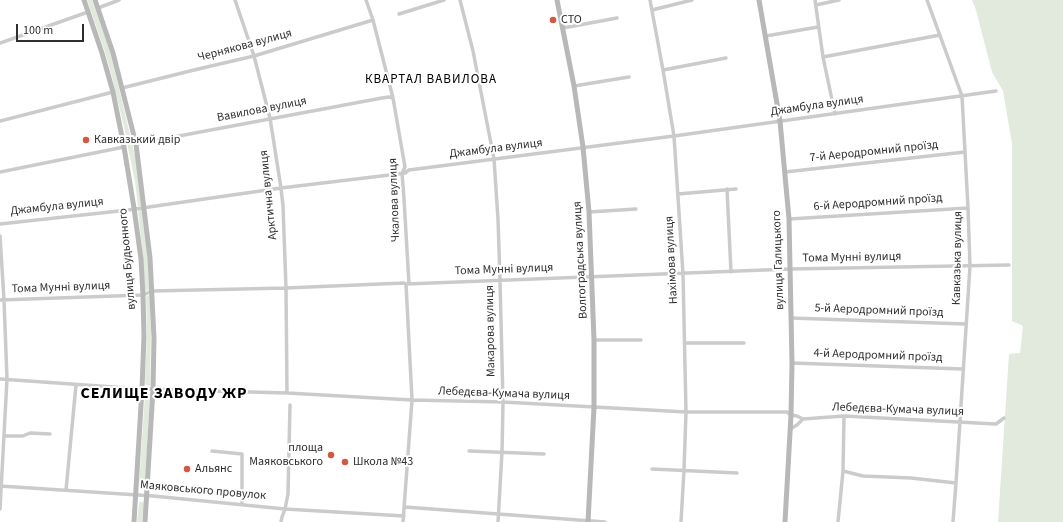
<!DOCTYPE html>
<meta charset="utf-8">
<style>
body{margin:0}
#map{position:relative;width:1063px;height:522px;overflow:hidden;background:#fff;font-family:"Source Sans 3",sans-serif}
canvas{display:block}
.scale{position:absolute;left:16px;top:24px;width:68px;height:18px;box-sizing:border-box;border:2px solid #2e2e2e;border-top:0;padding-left:5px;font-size:12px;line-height:14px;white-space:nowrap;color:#2e2e2e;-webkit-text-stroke:3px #fff;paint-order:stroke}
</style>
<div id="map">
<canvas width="1063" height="522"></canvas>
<div class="scale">100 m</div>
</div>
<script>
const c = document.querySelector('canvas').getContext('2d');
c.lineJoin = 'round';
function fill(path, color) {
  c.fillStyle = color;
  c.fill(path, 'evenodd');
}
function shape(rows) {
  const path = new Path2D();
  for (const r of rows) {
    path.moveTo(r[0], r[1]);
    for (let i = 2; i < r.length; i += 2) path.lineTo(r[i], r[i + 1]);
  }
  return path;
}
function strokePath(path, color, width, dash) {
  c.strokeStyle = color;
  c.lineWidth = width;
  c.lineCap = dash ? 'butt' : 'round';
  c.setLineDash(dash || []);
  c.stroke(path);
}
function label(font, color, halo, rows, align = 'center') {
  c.font = font + ' "Source Sans 3",sans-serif';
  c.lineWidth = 4;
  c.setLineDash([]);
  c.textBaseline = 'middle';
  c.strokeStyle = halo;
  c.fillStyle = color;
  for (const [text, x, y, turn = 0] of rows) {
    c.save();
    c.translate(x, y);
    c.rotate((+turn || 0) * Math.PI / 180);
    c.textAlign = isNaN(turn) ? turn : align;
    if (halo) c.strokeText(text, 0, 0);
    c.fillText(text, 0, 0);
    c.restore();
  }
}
const green = shape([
 [87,0,92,0,110,50,131,139,127,140,113,81,105,52],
 [972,0,1063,0,1063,522,998,522,1009,354,1020,353,1023,326,1012,321,1012,144,1003,91,992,72,976,10],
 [132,142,136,161,142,206,138,206,135,182,127,143],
 [143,209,148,259,149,290,145,291,143,259,138,210],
 [150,294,151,332,150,385,149,386,146,385,145,383,147,333,146,297],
 [147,392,150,394,145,487,141,488,140,488,139,485,145,394],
 [140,502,143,502,144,504,142,522,137,522,139,503]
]);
const street = shape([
 [235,0,254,56,270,118,281,188,283,206,286,288,287,393],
 [366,0,373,20,393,98,405,167,402,173,404,199,409,284],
 [460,0,473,51,494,159,498,219,500,280,503,402,502,452,498,522],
 [650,0,663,70,674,136,683,274,686,412,684,470,681,522],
 [815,0,823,57,835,114],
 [927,0,962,96,968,208,970,266,956,483,953,522],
 [816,5,839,0],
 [98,8,119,0],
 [652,10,692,0],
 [399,14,444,0],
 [563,28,617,18],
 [766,36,818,27],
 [0,43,88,12],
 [823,57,940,35],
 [663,70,726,58],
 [574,86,629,77],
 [122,88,194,70,254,56,373,20],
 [0,121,113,92],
 [136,144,382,98,389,97,393,98],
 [0,172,124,147],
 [785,172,965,152],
 [727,189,731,272],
 [678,194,736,189],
 [589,212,636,209],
 [789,219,968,208],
 [0,224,128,210,281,188,398,174,405,173,409,170,674,136,996,91],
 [0,236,4,300,7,379,0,509],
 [0,300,143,295,152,291,286,288,404,283,406,284,790,269,1009,265],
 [791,318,966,324],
 [594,340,641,340],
 [685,343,744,343],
 [792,363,963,369],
 [0,379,142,389,287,393,412,400,503,402,686,412,787,412,791,415,797,416,803,419,844,416,996,424,1004,418],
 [790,429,797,425,803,419],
 [4,436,23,436,30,433,50,434],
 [212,451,242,454,242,504],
 [469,451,544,454],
 [652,469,737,473],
 [843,471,844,416],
 [0,486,153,496,285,509,404,516],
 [66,490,76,385],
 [405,507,605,522],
 [281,522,282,517,285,509,288,494,290,405],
 [403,522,412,400,406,284],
 [838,522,843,471,863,476,911,478,956,483]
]);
const secondary = shape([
 [84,0,102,53,113,92,124,147,134,208,141,259,143,295,144,336,142,389,134,522],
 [95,0,113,53,136,144,150,258,154,338,153,389,145,522],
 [557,0,574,86,583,147,589,212,594,340,594,407,588,522],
 [759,0,780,121,789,219,792,363,791,415,785,522]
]);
const markers = [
 [553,20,4,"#d15944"],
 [86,140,4,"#d15944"],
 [331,455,4,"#d15944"],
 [345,462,4,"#d15944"],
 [187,469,4,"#d15944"]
];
const poiNames = [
 ["СТО",561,20],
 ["Кавказький двір",94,140],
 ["площа",323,448,"right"],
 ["Маяковського",323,462,"right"],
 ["Школа №43",353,462],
 ["Альянс",195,469]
];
const streetNames = [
 ["Чернякова вулиця",245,46,-15],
 ["Джамбула вулиця",817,106,-8],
 ["Вавилова вулиця",262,110,-11],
 ["Джамбула вулиця",496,149,-7],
 ["7-й Аеродромний проїзд",874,152,-6],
 ["Арктична вулиця",269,195,-96],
 ["Чкалова вулиця",395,200,-92],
 ["6-й Аеродромний проїзд",878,203,-4],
 ["Джамбула вулиця",57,207,-6],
 ["Тома Мунні вулиця",852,258,-1],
 ["Кавказька вулиця",958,258,-89],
 ["вулиця Будьонного",128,259,-95],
 ["Волгоградська вулиця",581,260,-93],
 ["Нахімова вулиця",672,260,-93],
 ["вулиця Галицького",779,260,-92],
 ["Тома Мунні вулиця",504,270,-2],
 ["Тома Мунні вулиця",61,288,-2],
 ["5-й Аеродромний проїзд",879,311,2],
 ["Макарова вулиця",491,331,-91],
 ["4-й Аеродромний проїзд",878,356,2],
 ["Лебедєва-Кумача вулиця",504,394,2],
 ["Лебедєва-Кумача вулиця",898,410,2],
 ["Маяковського провулок",203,491,5]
];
const neighbourhoodNames = [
 ["КВАРТАЛ ВАВИЛОВА",431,80]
];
const districtNames = [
 ["СЕЛИЩЕ ЗАВОДУ ЖР",164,394]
];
fill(green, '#e1eadd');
strokePath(street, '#cbcbcb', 3.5);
strokePath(secondary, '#b8b8b8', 5);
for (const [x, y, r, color] of markers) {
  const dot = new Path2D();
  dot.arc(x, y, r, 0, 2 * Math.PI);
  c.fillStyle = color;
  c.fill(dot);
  strokePath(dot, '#fff', 1.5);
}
label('12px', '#2e2e2e', '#fff', poiNames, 'left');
label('12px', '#2e2e2e', '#fff', streetNames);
c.letterSpacing = '1px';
label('13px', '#000', '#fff', neighbourhoodNames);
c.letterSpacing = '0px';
c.letterSpacing = '1px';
label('bold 16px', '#000', '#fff', districtNames);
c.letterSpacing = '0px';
</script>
